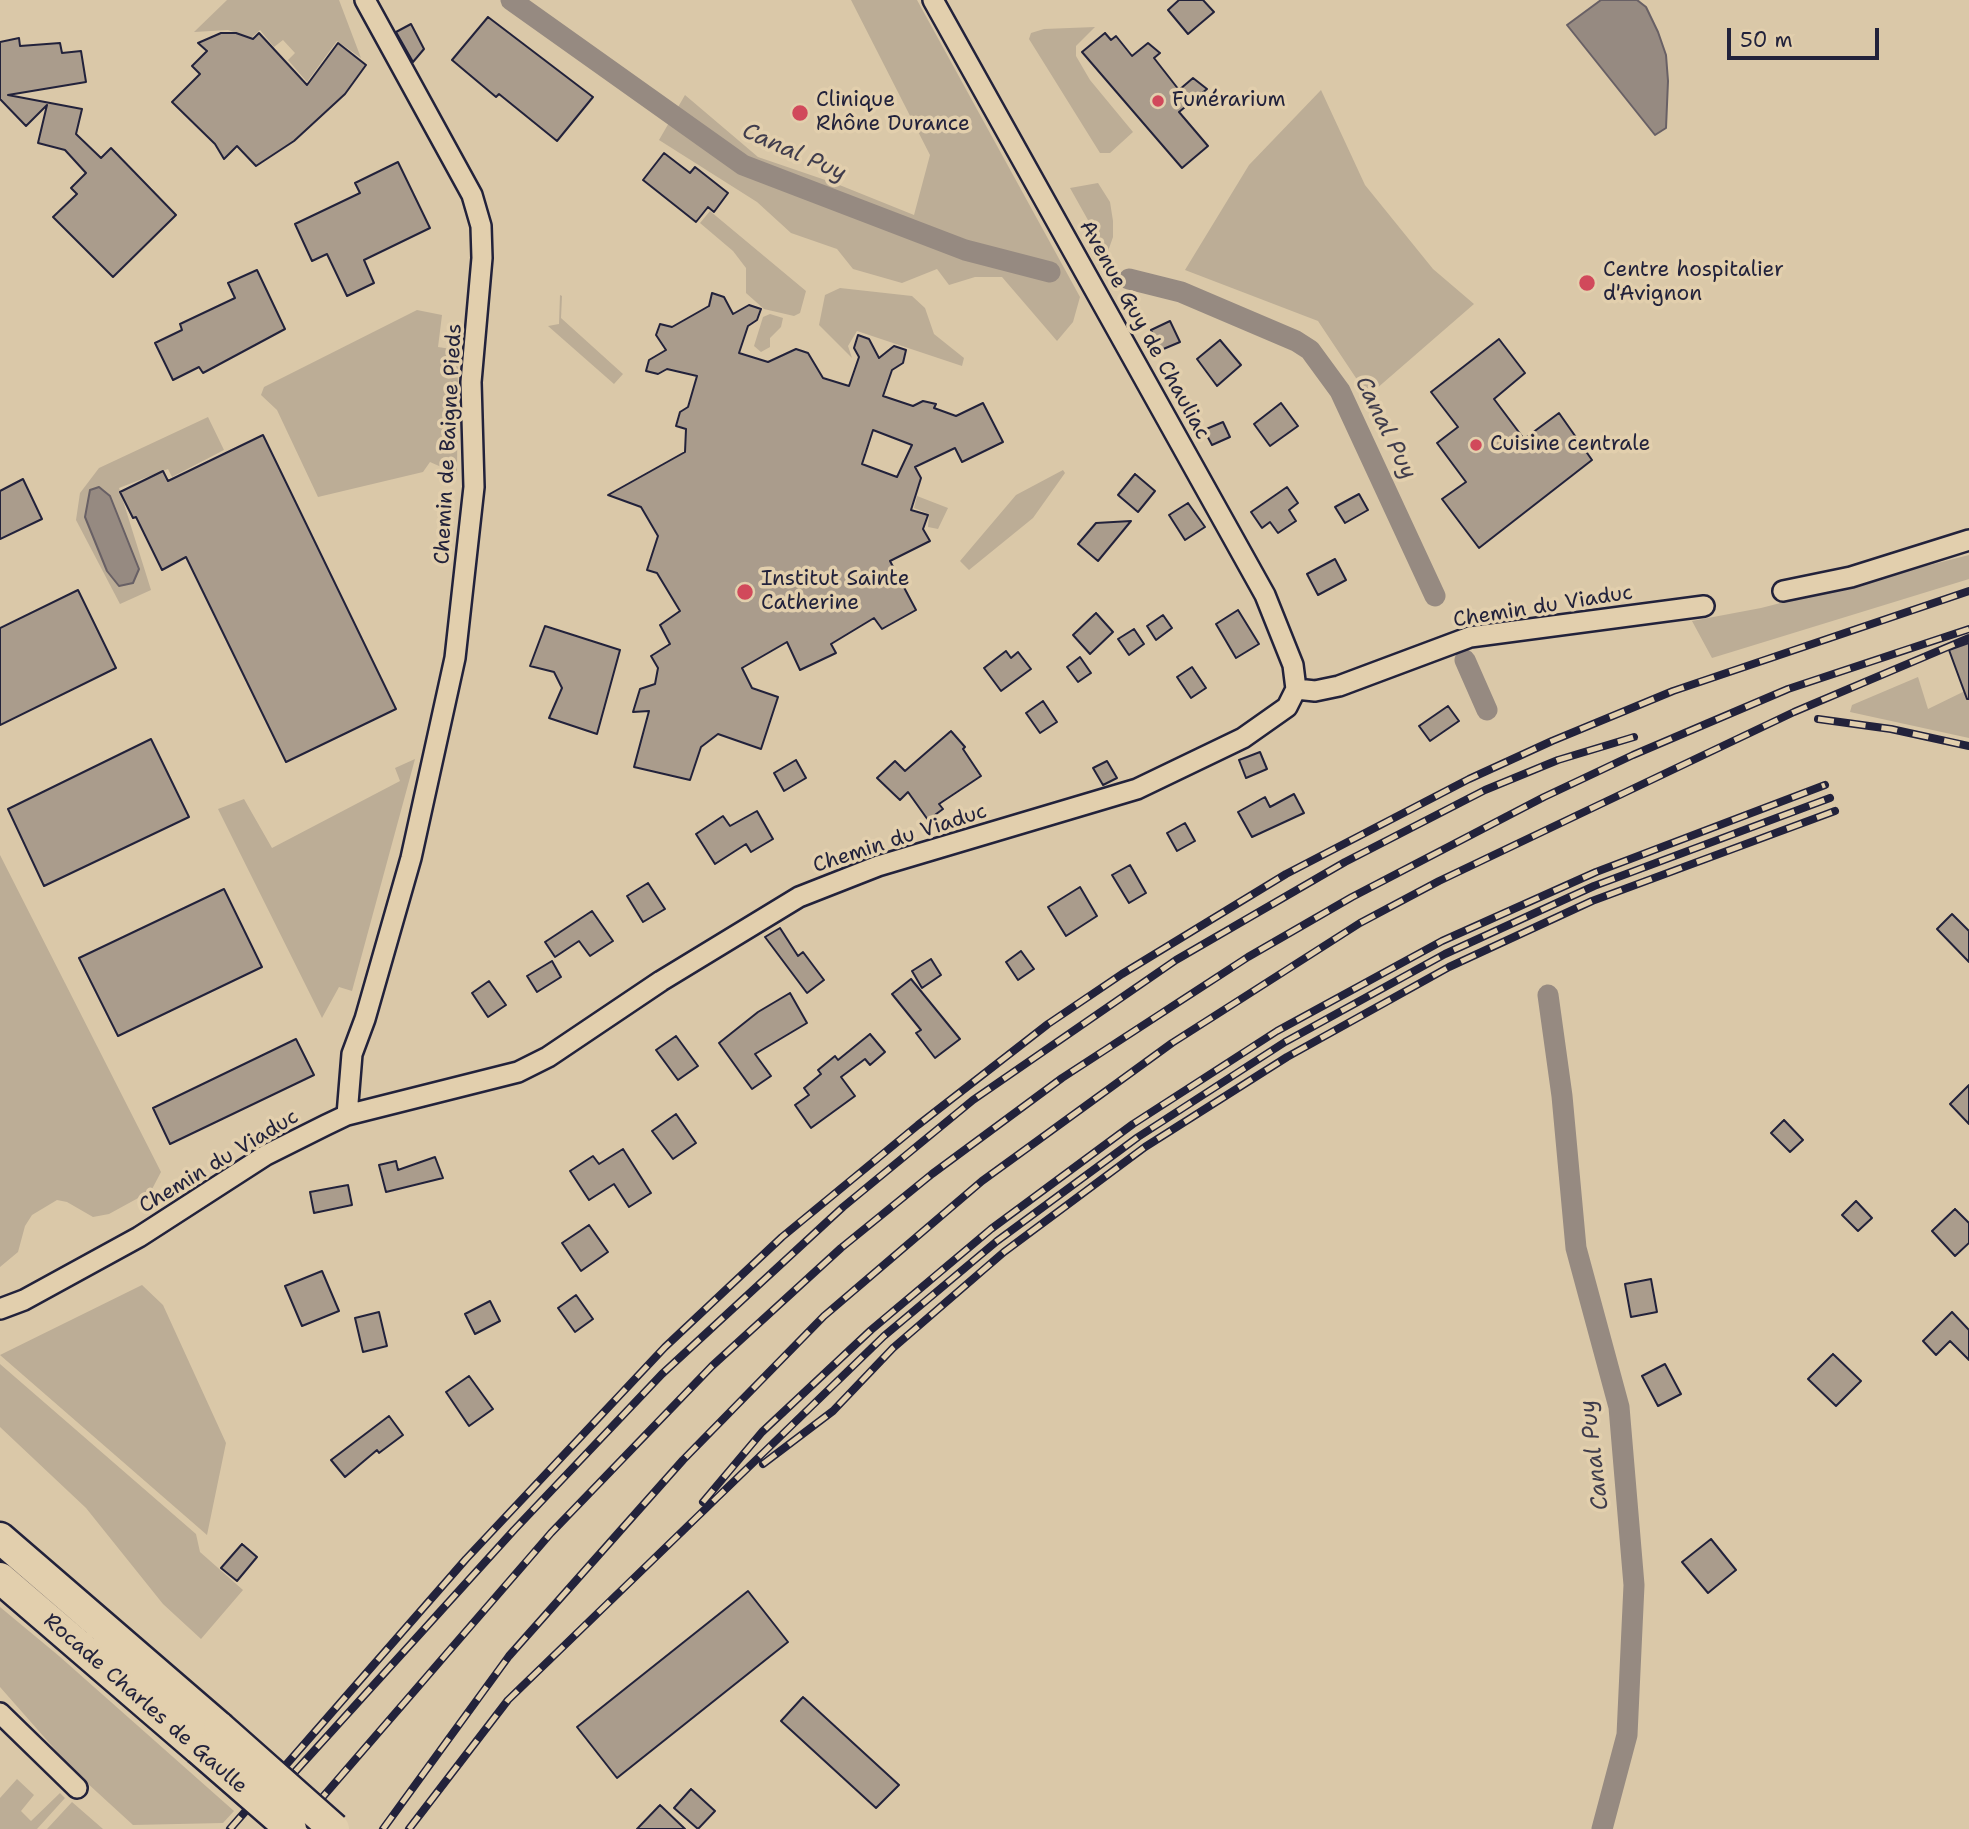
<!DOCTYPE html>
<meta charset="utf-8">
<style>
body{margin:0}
#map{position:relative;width:1969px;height:1829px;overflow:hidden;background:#dac8a8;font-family:"Shantell Sans",sans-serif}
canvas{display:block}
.scale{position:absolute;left:1727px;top:28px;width:152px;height:32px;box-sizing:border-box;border:4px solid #22223b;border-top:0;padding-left:9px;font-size:21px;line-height:24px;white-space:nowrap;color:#22223b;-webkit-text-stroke:5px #e2cfad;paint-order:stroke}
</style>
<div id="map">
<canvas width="1969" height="1829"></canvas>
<div class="scale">50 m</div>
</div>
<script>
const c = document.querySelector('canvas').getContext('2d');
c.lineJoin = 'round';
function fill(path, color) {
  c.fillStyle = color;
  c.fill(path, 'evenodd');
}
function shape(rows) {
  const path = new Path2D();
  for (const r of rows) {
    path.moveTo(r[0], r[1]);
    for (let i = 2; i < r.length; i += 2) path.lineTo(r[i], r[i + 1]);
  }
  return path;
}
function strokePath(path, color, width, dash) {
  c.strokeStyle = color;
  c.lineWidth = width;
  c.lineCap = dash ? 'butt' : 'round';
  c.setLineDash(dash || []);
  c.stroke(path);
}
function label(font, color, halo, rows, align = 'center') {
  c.font = font + ' "Shantell Sans",sans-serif';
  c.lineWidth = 7;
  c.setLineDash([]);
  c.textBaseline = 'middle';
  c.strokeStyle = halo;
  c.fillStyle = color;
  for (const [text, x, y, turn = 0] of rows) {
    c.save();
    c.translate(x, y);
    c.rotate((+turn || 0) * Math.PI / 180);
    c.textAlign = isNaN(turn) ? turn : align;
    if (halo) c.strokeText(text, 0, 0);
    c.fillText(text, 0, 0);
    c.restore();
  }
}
const green = shape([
 [227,0,339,0,361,58,337,41,307,82,288,60,295,53,283,40,274,47,260,30,251,38,228,30,194,32],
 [851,0,917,0,1080,297,1073,322,1057,341,1002,277,975,277,949,285,937,269,902,283,853,269,837,249,791,233,757,202,659,140,685,95,758,157,837,184,914,215,930,155],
 [1095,27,1076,46,1076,56,1090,80,1133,132,1110,153,1100,153,1029,39,1031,33,1044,29],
 [1321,90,1365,185,1433,269,1474,304,1368,396,1318,321,1185,270,1249,165],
 [1098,183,1110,202,1113,221,1113,237,1107,254,1070,188],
 [710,211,806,291,800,313,794,316,764,309,746,293,746,268,733,251,700,223],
 [840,288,912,296,925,308,934,334,964,358,962,366,857,331,848,346,852,358,819,325,825,295],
 [560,295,562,296,561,318,623,374,614,384,548,326,559,324],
 [417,310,442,315,438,347,458,350,457,474,430,462,423,472,318,497,277,410,261,395,264,387],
 [770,314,783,318,781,327,770,338,770,347,761,352,754,346,763,317],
 [208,417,224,450,172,477,168,469,119,488,151,590,120,604,76,520,80,493,99,468],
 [1063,470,1065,473,1033,518,969,570,960,561,1016,495],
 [917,496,948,508,938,529,928,527,929,514,914,508],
 [1969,555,1969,579,1712,658,1692,621,1761,608],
 [1918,677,1928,709,1969,689,1969,738,1850,712,1852,705],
 [415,759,352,991,339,987,322,1018,218,809,244,799,272,848,400,781,395,768],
 [0,855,161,1172,151,1191,109,1214,93,1217,67,1202,57,1200,32,1215,25,1226,18,1252,0,1267],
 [142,1285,163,1305,226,1443,207,1535,0,1355],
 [0,1364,196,1534,200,1552,243,1590,201,1639,163,1604,86,1508,0,1427],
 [0,1607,59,1656,234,1811,223,1823,133,1825,74,1771,0,1687],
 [17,1779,34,1795,21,1811,31,1821,60,1793,65,1798,37,1829,0,1829,0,1798],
 [72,1802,103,1829,47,1829]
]);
const water = shape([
 [1601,0,1637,0,1646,7,1658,32,1666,55,1668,81,1666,128,1655,135,1567,25,1601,0],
 [99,487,110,496,139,569,133,583,119,586,107,571,85,517,90,490,99,487]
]);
const canal = shape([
 [511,0,743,165,965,250,1050,272],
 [1129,279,1181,292,1296,341,1310,350,1340,391,1435,596],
 [1465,660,1487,710],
 [1548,995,1562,1096,1576,1248,1619,1407,1634,1585,1627,1735,1602,1829]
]);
const building = shape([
 [1179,0,1203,0,1214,12,1188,34,1168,10,1179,0],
 [488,17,593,97,557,141,499,94,496,97,452,60,488,17],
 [411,24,424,49,413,62,396,32,411,24],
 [221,33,236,33,253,39,259,33,307,85,338,43,366,65,345,94,294,141,256,166,237,146,224,159,215,144,172,102,200,74,192,66,207,51,198,43,221,33],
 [1105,33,1111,40,1116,36,1132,56,1148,43,1160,53,1154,58,1179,90,1193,78,1207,89,1179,112,1208,146,1182,168,1082,52,1105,33],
 [19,38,20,46,60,43,62,53,81,51,86,82,8,95,82,109,76,134,101,158,111,148,176,215,113,277,53,217,77,194,71,188,86,173,65,150,38,143,47,105,26,126,0,99,0,42,19,38],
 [664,153,690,173,695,167,728,193,714,212,708,207,696,222,643,180,664,153],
 [398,162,430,228,364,260,374,283,347,296,327,254,312,261,295,224,360,193,355,183,398,162],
 [257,270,285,329,203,373,199,367,173,380,155,343,182,330,180,324,235,298,228,283,257,270],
 [712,293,724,297,733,314,749,305,761,309,757,320,748,326,739,353,768,362,796,349,808,353,823,378,849,386,859,357,854,348,858,335,869,339,879,358,894,346,906,350,903,363,892,370,883,396,913,406,923,401,936,404,934,408,956,416,983,403,1003,442,962,462,955,448,915,467,921,478,911,510,928,515,923,529,930,541,890,561,916,610,882,629,874,618,831,644,836,653,800,670,787,642,742,668,752,688,778,697,761,749,718,734,701,747,690,780,634,767,649,711,633,712,640,689,655,684,658,668,651,656,670,644,660,625,680,611,657,573,647,570,658,536,641,507,608,495,685,452,686,429,676,426,680,412,688,407,697,376,667,369,658,374,646,371,649,360,666,350,656,335,660,324,672,327,709,306,712,293],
 [873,430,912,445,897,477,862,464,873,430],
 [1170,321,1180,342,1161,350,1151,330,1170,321],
 [1499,339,1525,373,1494,399,1524,439,1559,413,1592,460,1479,548,1442,499,1466,482,1437,443,1458,427,1431,392,1499,339],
 [1220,340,1241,365,1217,386,1197,359,1220,340],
 [1281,403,1298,426,1270,446,1254,424,1281,403],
 [1223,422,1230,437,1212,445,1204,430,1223,422],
 [263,435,396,709,286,762,186,557,162,570,136,517,133,518,120,492,163,471,168,481,263,435],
 [1135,474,1155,491,1138,512,1118,495,1135,474],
 [23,479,42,519,0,539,0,491,23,479],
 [1287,487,1298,503,1289,510,1296,521,1278,533,1270,522,1262,528,1251,512,1287,487],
 [1359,494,1368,510,1345,523,1335,507,1359,494],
 [1188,503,1205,527,1185,540,1169,515,1188,503],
 [1131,521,1098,561,1078,544,1096,523,1131,521],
 [1335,559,1346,580,1318,595,1307,574,1335,559],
 [78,590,116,668,0,725,0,628,78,590],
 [1238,610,1259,644,1236,658,1216,624,1238,610],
 [1096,613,1113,632,1090,654,1073,635,1096,613],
 [1163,615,1172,628,1156,640,1147,626,1163,615],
 [545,626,620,650,597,734,549,718,562,688,554,672,530,666,545,626],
 [1134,629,1144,644,1129,655,1118,639,1134,629],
 [1969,643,1969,699,1967,699,1949,650,1969,643],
 [1006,651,1011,658,1018,652,1031,669,1001,691,984,668,1006,651],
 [1080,657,1091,673,1078,682,1067,667,1080,657],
 [1192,667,1206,688,1191,698,1177,677,1192,667],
 [1043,701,1057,722,1040,733,1026,713,1043,701],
 [1448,706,1459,721,1430,741,1419,726,1448,706],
 [951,731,965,747,963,749,981,776,939,804,943,809,928,820,908,792,900,800,877,778,895,761,905,771,951,731],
 [151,739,189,817,44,886,8,809,151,739],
 [1260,752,1267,769,1246,778,1239,760,1260,752],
 [796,760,806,778,784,791,774,773,796,760],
 [1107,761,1117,778,1103,785,1093,768,1107,761],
 [1294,794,1304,813,1252,837,1238,812,1265,797,1270,807,1294,794],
 [757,811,773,839,751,852,746,844,715,864,696,834,723,816,730,826,757,811],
 [1185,823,1195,841,1177,851,1167,833,1185,823],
 [1130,865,1146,893,1129,903,1112,875,1130,865],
 [648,883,665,909,643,922,627,896,648,883],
 [1080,887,1097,916,1066,936,1048,907,1080,887],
 [224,889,262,967,118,1036,79,958,224,889],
 [592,911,613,941,590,956,579,941,555,957,545,942,592,911],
 [1952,914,1969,931,1969,962,1937,929,1952,914],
 [780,928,798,956,803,952,824,980,807,993,765,937,780,928],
 [1021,951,1034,969,1018,980,1006,962,1021,951],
 [931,959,941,975,922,988,912,971,931,959],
 [552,961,561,977,537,992,527,976,552,961],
 [911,979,960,1039,935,1058,916,1033,921,1030,892,994,911,979],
 [489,981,506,1005,488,1017,472,993,489,981],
 [790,993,807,1023,755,1054,771,1076,752,1089,719,1043,758,1012,790,993],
 [870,1034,885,1052,870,1065,865,1059,841,1077,855,1096,811,1128,795,1105,809,1095,804,1088,821,1074,818,1070,835,1056,838,1060,870,1034],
 [676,1036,698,1066,678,1080,656,1050,676,1036],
 [296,1039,314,1075,170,1144,153,1108,296,1039],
 [1969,1085,1969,1124,1950,1104,1969,1085],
 [676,1114,696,1143,673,1159,652,1131,676,1114],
 [1784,1120,1803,1140,1790,1152,1771,1133,1784,1120],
 [623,1149,651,1193,629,1207,614,1184,589,1200,570,1171,593,1156,599,1164,623,1149],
 [435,1157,443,1178,386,1192,379,1165,396,1161,398,1170,435,1157],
 [348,1185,352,1205,314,1213,310,1192,348,1185],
 [1856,1201,1872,1218,1858,1231,1842,1215,1856,1201],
 [1955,1209,1969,1223,1969,1243,1955,1256,1932,1231,1955,1209],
 [589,1225,608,1252,581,1271,562,1243,589,1225],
 [322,1271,339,1311,302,1326,285,1286,322,1271],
 [1651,1279,1657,1312,1631,1317,1625,1284,1651,1279],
 [576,1295,593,1319,575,1332,558,1308,576,1295],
 [490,1301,500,1321,475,1334,465,1314,490,1301],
 [379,1312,387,1346,363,1352,355,1318,379,1312],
 [1952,1312,1969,1330,1969,1360,1950,1341,1936,1355,1923,1341,1952,1312],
 [1833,1354,1861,1381,1836,1406,1808,1379,1833,1354],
 [1665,1364,1681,1394,1658,1406,1642,1376,1665,1364],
 [469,1376,493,1409,469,1426,446,1392,469,1376],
 [389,1416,403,1435,379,1453,377,1450,345,1477,331,1460,389,1416],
 [1711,1539,1736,1570,1708,1593,1682,1562,1711,1539],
 [242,1544,257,1557,237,1581,221,1568,242,1544],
 [748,1591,788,1642,617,1778,577,1727,748,1591],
 [803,1697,899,1785,876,1808,781,1721,803,1697],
 [691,1789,715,1811,698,1829,674,1808,691,1789],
 [660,1805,685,1829,637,1829,660,1805]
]);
const street = shape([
 [933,0,1265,595,1293,665,1296,689],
 [1783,591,1851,577,1969,540],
 [1296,689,1315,691,1339,686,1470,637,1704,606],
 [347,1115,352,1054,365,1019,411,858,455,658,474,487,471,382,482,258,481,226,472,195,365,0],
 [0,1309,24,1300,139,1237,266,1155,326,1125,347,1115,518,1072,548,1057,661,981,799,897,878,866,1137,789,1243,738,1287,707,1296,689],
 [0,1713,77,1788]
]);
const primary = shape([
 [0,1538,219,1727],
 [0,1578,199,1749]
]);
const rail = shape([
 [1818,719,1891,729,1969,746],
 [763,1464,833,1411,893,1348,1004,1252,1145,1147,1287,1057,1449,967,1592,901,1835,811],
 [703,1502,762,1432,871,1330,991,1229,1133,1124,1277,1031,1442,941,1596,872,1825,785],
 [274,1795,514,1530,662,1374,843,1207,973,1100,1176,960,1345,862,1485,790,1558,760,1634,737],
 [230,1829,466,1559,665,1347,782,1237,918,1125,1048,1024,1122,974,1286,874,1469,779,1552,741,1673,691,1969,591],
 [295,1829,551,1533,712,1366,841,1248,932,1174,1062,1078,1248,957,1352,897,1544,797,1633,755,1788,689,1969,629],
 [383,1829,509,1656,683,1460,824,1316,982,1181,1172,1043,1360,923,1439,881,1794,712,1969,638],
 [409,1829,508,1700,884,1336,997,1241,1138,1137,1285,1042,1445,954,1594,886,1830,798]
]);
const primaryBridge = shape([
 [219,1727,334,1829],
 [199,1749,291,1829]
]);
const markers = [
 [1158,101,7,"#d1495b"],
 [800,113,9,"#d1495b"],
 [1587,283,9,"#d1495b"],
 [1476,445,7,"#d1495b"],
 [745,592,9,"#d1495b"]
];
const poiNames = [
 ["Clinique",816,101],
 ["Rhône Durance",816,125],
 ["Funérarium",1172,101],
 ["Centre hospitalier",1603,271],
 ["d'Avignon",1603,295],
 ["Cuisine centrale",1490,445],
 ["Institut Sainte",761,580],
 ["Catherine",761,604]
];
const streetNames = [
 ["Avenue Guy de Chauliac",1144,330,61],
 ["Chemin de Baigne Pieds",449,444,-87],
 ["Chemin du Viaduc",1543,607,-9],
 ["Chemin du Viaduc",900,839,-18],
 ["Chemin du Viaduc",219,1162,-31],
 ["Rocade Charles de Gaulle",145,1704,41]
];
const waterNames = [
 ["Canal Puy",794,153,24],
 ["Canal Puy",1385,428,64],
 ["Canal Puy",1595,1455,-97]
];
fill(green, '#bcad96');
fill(water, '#968a81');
strokePath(water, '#686065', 2);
strokePath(canal, '#968a81', 21);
fill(building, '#aa9c8c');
strokePath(building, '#22223b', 2);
strokePath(street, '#22223b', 24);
strokePath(primary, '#22223b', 35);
strokePath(street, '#e2cfad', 19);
strokePath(primary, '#e2cfad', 30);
strokePath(rail, '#22223b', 8);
strokePath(rail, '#e2cfad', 5, [16]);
strokePath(primaryBridge, '#22223b', 35, []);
strokePath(primaryBridge, '#e2cfad', 30);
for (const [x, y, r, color] of markers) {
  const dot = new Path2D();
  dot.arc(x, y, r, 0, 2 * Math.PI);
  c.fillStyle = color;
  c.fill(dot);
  strokePath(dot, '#e2cfad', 2.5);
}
label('21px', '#22223b', '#e2cfad', poiNames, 'left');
label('21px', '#22223b', '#e2cfad', streetNames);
label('italic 23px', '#3f3c4c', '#e2cfad', waterNames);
</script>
